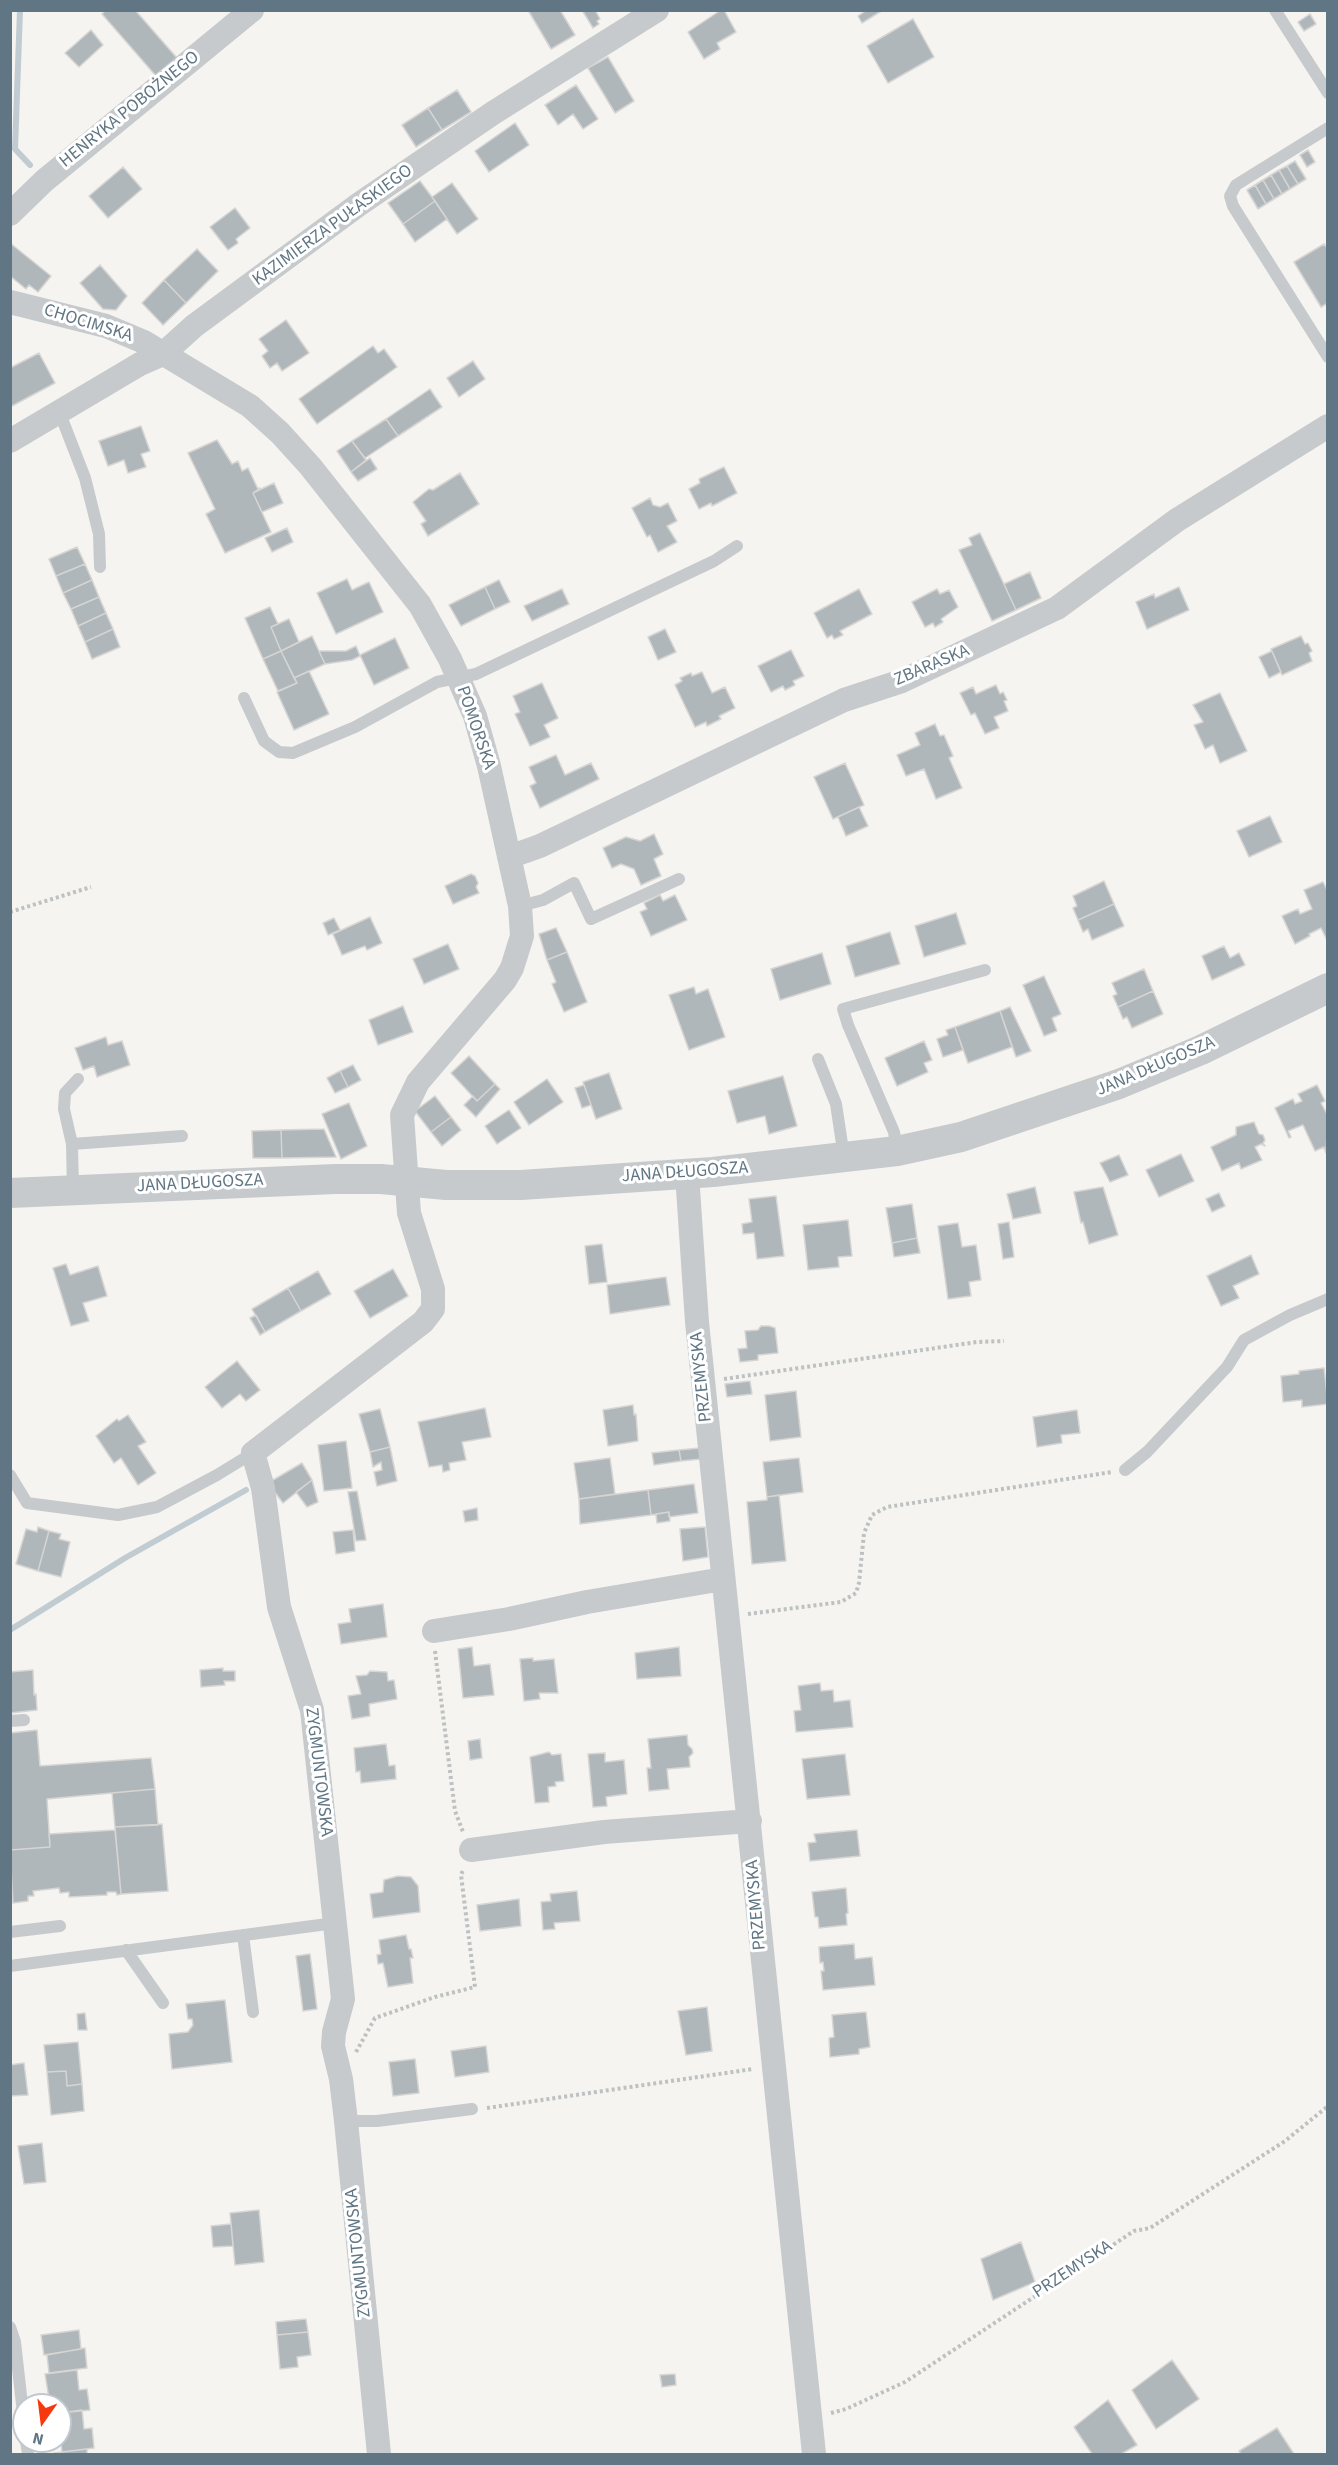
<!DOCTYPE html>
<meta charset="utf-8">
<style>
body{margin:0}
#map{position:relative;width:1338px;height:2465px;overflow:hidden;background:#f5f4f0;font-family:"Source Sans 3",sans-serif}
canvas{display:block}
.frame{position:absolute;inset:0;border:12px solid #607684;pointer-events:none}
.north{position:absolute;left:12px;top:2393px;width:60px;height:60px;box-sizing:border-box;background:#fff;border:2px solid #bfc8ce;border-radius:50%;rotate:194deg;font-size:16px;font-weight:700;line-height:24px;text-align:center;color:#607684}
.north::after{content:'';display:block;margin:auto;width:21px;height:27px;background:#f6380f;clip-path:polygon(50% 0,100% 100%,50% 72%,0 100%)}
</style>
<div id="map">
<canvas width="1338" height="2465"></canvas>
<div class="frame"></div>
<div class="north">N</div>
</div>
<script>
const c = document.querySelector('canvas').getContext('2d');
c.lineJoin = 'round';
function shape(rows) {
  const path = new Path2D();
  for (const r of rows) {
    path.moveTo(r[0], r[1]);
    for (let i = 2; i < r.length; i += 2) path.lineTo(r[i], r[i + 1]);
  }
  return path;
}
function strokePath(path, color, width, dash) {
  c.strokeStyle = color;
  c.lineWidth = width;
  c.lineCap = dash ? 'butt' : 'round';
  c.setLineDash(dash || []);
  c.stroke(path);
}
function fill(path, color) {
  c.fillStyle = color;
  c.fill(path, 'evenodd');
}
function label(font, color, halo, rows, align = 'center') {
  c.font = font + ' "Source Sans 3",sans-serif';
  c.lineWidth = 6;
  c.setLineDash([]);
  c.textBaseline = 'middle';
  c.strokeStyle = halo;
  c.fillStyle = color;
  for (const [text, x, y, turn = 0] of rows) {
    c.save();
    c.translate(x, y);
    c.rotate((+turn || 0) * Math.PI / 180);
    c.textAlign = isNaN(turn) ? turn : align;
    if (halo) c.strokeText(text, 0, 0);
    c.fillText(text, 0, 0);
    c.restore();
  }
}
const stream = shape([
 [20,10,15,149,30,165],
 [10,1630,125,1558,246,1490]
]);
const building = shape([
 [106,10,135,10,177,58,156,76,102,14,106,10],
 [528,10,560,10,575,35,551,49,528,10],
 [582,10,595,10,600,19,597,21,599,24,593,28,582,10],
 [721,10,724,10,736,32,717,43,720,49,704,59,688,32,721,10],
 [867,10,883,10,862,23,858,16,867,10],
 [1310,14,1316,24,1304,31,1298,22,1310,14],
 [913,19,934,57,888,83,867,46,913,19],
 [91,30,103,45,79,67,65,53,91,30],
 [608,57,634,101,615,113,588,68,608,57],
 [576,85,598,119,583,129,573,114,558,125,545,105,576,85],
 [457,90,471,112,442,130,428,108,457,90],
 [428,108,442,130,416,147,402,125,428,108],
 [515,123,529,145,489,172,475,151,515,123],
 [1308,150,1315,162,1307,167,1300,155,1308,150],
 [1295,161,1306,179,1298,184,1287,166,1295,161],
 [1287,166,1298,184,1290,189,1279,170,1287,166],
 [123,167,142,189,108,218,89,196,123,167],
 [1279,170,1290,189,1282,194,1271,175,1279,170],
 [1271,175,1282,194,1274,199,1263,180,1271,175],
 [1263,180,1274,199,1266,204,1255,185,1263,180],
 [420,181,435,201,403,224,388,203,420,181],
 [452,183,478,219,457,234,432,197,452,183],
 [1255,185,1266,204,1258,209,1247,190,1255,185],
 [435,201,447,219,415,242,403,224,435,201],
 [235,208,250,228,236,239,238,243,228,250,210,227,235,208],
 [10,243,51,276,38,292,29,285,26,289,10,276,10,243],
 [1324,244,1328,249,1328,303,1321,307,1294,262,1324,244],
 [197,249,218,271,186,303,164,280,197,249],
 [100,265,127,296,116,310,103,309,80,283,100,265],
 [164,280,186,303,163,325,142,303,164,280],
 [286,320,309,353,282,371,277,363,270,368,262,356,268,351,259,339,286,320],
 [373,346,378,353,384,349,397,367,317,424,299,399,373,346],
 [39,353,55,383,10,407,10,368,39,353],
 [473,361,485,379,459,397,447,378,473,361],
 [430,389,442,407,398,436,386,419,430,389],
 [386,419,398,436,365,458,352,441,386,419],
 [141,426,150,451,141,454,146,467,128,473,124,460,108,466,99,441,141,426],
 [217,440,232,464,238,461,242,471,248,468,258,489,260,488,253,493,271,532,225,553,206,514,215,509,188,453,217,440],
 [352,441,366,460,351,472,337,451,352,441],
 [370,458,377,469,358,481,351,472,370,458],
 [724,467,737,493,712,506,711,503,699,509,689,489,700,483,699,479,724,467],
 [460,473,479,504,428,536,421,524,426,521,413,502,429,489,433,490,460,473],
 [274,483,283,503,262,512,253,493,274,483],
 [650,498,653,505,660,507,668,503,677,521,667,526,677,542,658,552,650,535,647,537,632,508,650,498],
 [287,528,293,542,272,552,265,538,287,528],
 [980,533,1016,610,992,621,959,550,972,545,969,538,980,533],
 [77,547,85,564,56,576,49,559,77,547],
 [85,564,92,580,63,593,56,576,85,564],
 [1030,572,1041,598,1016,610,1004,584,1030,572],
 [347,579,352,590,369,582,383,612,336,634,317,593,347,579],
 [92,580,99,597,71,609,63,593,92,580],
 [499,580,510,602,495,609,485,587,499,580],
 [485,587,495,609,461,626,449,605,485,587],
 [1179,587,1189,610,1147,629,1136,602,1154,594,1155,598,1179,587],
 [562,589,569,604,532,621,524,606,562,589],
 [859,589,872,614,840,631,843,635,834,639,832,635,827,638,814,613,859,589],
 [937,589,940,594,949,590,958,607,941,619,943,622,935,627,933,623,925,627,912,602,937,589],
 [99,597,106,613,78,626,71,609,99,597],
 [270,607,278,624,271,627,281,651,263,659,245,618,270,607],
 [106,613,113,629,85,642,78,626,106,613],
 [289,619,299,642,281,651,271,627,289,619],
 [113,629,120,647,92,659,85,642,113,629],
 [665,629,676,652,658,660,648,637,665,629],
 [312,636,325,664,294,678,281,651,312,636],
 [1301,636,1305,644,1308,643,1312,651,1309,653,1312,661,1282,675,1271,649,1301,636],
 [395,638,409,668,374,685,360,655,395,638],
 [356,646,360,656,352,660,325,664,319,651,346,651,356,646],
 [791,650,804,676,793,681,795,685,785,690,783,686,771,692,758,666,791,650],
 [281,651,297,683,278,691,263,659,281,651],
 [1272,651,1281,672,1269,678,1259,657,1272,651],
 [309,671,329,714,294,730,277,692,297,683,294,678,309,671],
 [702,672,712,693,725,687,735,708,719,716,721,719,707,726,706,722,695,727,675,685,682,681,680,678,691,673,692,676,702,672],
 [542,683,558,718,544,725,550,737,530,746,515,714,520,712,513,696,542,683],
 [996,685,1000,694,1003,692,1007,700,1004,701,1008,711,994,717,999,728,985,734,975,713,971,715,960,693,973,687,976,694,996,685],
 [1220,693,1247,751,1220,763,1213,745,1205,749,1194,725,1203,722,1193,705,1220,693],
 [935,724,940,736,944,735,953,756,949,758,962,788,936,799,924,769,906,776,897,755,920,745,915,733,935,724],
 [556,755,565,775,591,763,599,779,540,808,530,786,536,783,529,767,556,755],
 [845,763,864,805,833,819,814,777,845,763],
 [859,807,868,826,846,836,838,817,859,807],
 [1270,816,1282,842,1249,857,1237,831,1270,816],
 [654,834,663,854,654,859,661,876,641,885,634,869,621,864,612,868,603,848,626,837,640,841,654,834],
 [471,874,475,876,478,883,476,887,479,893,453,904,445,886,471,874],
 [1104,881,1114,904,1078,920,1073,908,1077,906,1073,896,1104,881],
 [1323,882,1328,892,1328,942,1321,928,1309,934,1310,936,1295,944,1282,916,1298,909,1300,914,1312,909,1304,890,1323,882],
 [660,895,663,901,675,895,687,920,651,936,640,912,647,909,644,903,660,895],
 [1114,904,1124,926,1092,940,1088,929,1083,932,1078,920,1114,904],
 [956,913,966,944,924,957,915,926,956,913],
 [370,917,382,943,367,950,365,946,342,955,333,934,370,917],
 [334,918,340,930,328,935,323,923,334,918],
 [556,928,567,952,547,960,539,934,556,928],
 [890,932,900,964,855,977,846,946,890,932],
 [448,944,459,969,424,984,413,959,448,944],
 [1224,946,1230,958,1239,953,1245,965,1212,980,1202,956,1224,946],
 [567,952,587,1002,564,1012,552,984,556,982,547,960,567,952],
 [822,953,831,984,780,1000,771,969,822,953],
 [1144,969,1153,991,1118,1007,1113,996,1117,994,1112,983,1144,969],
 [1044,976,1061,1014,1052,1018,1057,1031,1044,1036,1023,985,1044,976],
 [694,987,696,994,708,989,725,1037,689,1050,669,995,694,987],
 [1153,991,1163,1014,1132,1028,1127,1017,1123,1019,1118,1007,1153,991],
 [403,1006,413,1032,378,1045,369,1020,403,1006],
 [1010,1007,1031,1051,1016,1057,1000,1011,1010,1007],
 [1000,1011,1012,1047,968,1063,955,1027,1000,1011],
 [955,1027,963,1050,943,1057,937,1039,948,1035,946,1030,955,1027],
 [106,1037,108,1045,122,1041,130,1065,97,1077,94,1066,83,1070,75,1048,106,1037],
 [924,1041,932,1060,924,1063,928,1072,897,1086,885,1058,924,1041],
 [469,1056,495,1084,477,1101,451,1073,469,1056],
 [353,1065,361,1080,348,1087,340,1071,353,1065],
 [340,1071,348,1087,335,1093,327,1078,340,1071],
 [609,1073,622,1109,596,1119,583,1082,609,1073],
 [783,1076,797,1126,769,1134,765,1116,737,1123,728,1091,783,1076],
 [547,1079,563,1102,529,1125,514,1102,547,1079],
 [495,1084,500,1089,476,1117,464,1105,473,1096,477,1101,495,1084],
 [584,1085,591,1105,582,1108,575,1088,584,1085],
 [1317,1085,1325,1101,1321,1103,1328,1116,1326,1153,1324,1147,1315,1151,1303,1125,1288,1131,1291,1137,1289,1138,1275,1108,1293,1099,1295,1104,1302,1101,1298,1094,1317,1085],
 [435,1096,451,1117,431,1132,415,1111,435,1096],
 [349,1103,367,1146,341,1159,322,1114,349,1103],
 [509,1110,521,1128,497,1144,485,1126,509,1110],
 [451,1117,461,1130,442,1146,431,1132,451,1117],
 [1254,1122,1259,1134,1263,1135,1265,1140,1263,1143,1265,1146,1261,1144,1255,1147,1262,1160,1241,1169,1239,1163,1222,1171,1211,1147,1236,1135,1236,1127,1254,1122],
 [324,1129,336,1157,282,1158,281,1130,324,1129],
 [281,1130,282,1158,253,1158,252,1131,281,1130],
 [1181,1154,1194,1181,1159,1197,1146,1170,1181,1154],
 [1119,1155,1128,1175,1110,1182,1100,1163,1119,1155],
 [1035,1187,1041,1213,1013,1219,1007,1194,1035,1187],
 [1103,1187,1118,1235,1089,1244,1083,1222,1081,1223,1074,1192,1103,1187],
 [1219,1193,1225,1206,1212,1212,1206,1199,1219,1193],
 [776,1196,784,1256,757,1259,754,1233,743,1234,742,1224,752,1222,749,1199,776,1196],
 [912,1204,917,1238,892,1243,886,1208,912,1204],
 [848,1220,852,1256,838,1257,839,1267,808,1270,803,1225,848,1220],
 [1009,1222,1014,1257,1003,1259,998,1224,1009,1222],
 [958,1223,962,1247,976,1245,981,1280,969,1282,971,1296,948,1299,938,1226,958,1223],
 [917,1238,920,1253,894,1257,892,1243,917,1238],
 [602,1244,607,1282,589,1284,585,1246,602,1244],
 [1251,1255,1259,1274,1233,1286,1239,1298,1221,1306,1207,1276,1251,1255],
 [66,1264,70,1275,98,1266,107,1296,83,1303,89,1321,71,1326,53,1268,66,1264],
 [393,1269,408,1296,370,1318,354,1291,393,1269],
 [318,1271,331,1294,301,1311,288,1288,318,1271],
 [666,1277,670,1305,610,1314,607,1285,666,1277],
 [288,1288,301,1311,265,1332,252,1309,288,1288],
 [256,1315,265,1332,260,1335,250,1318,256,1315],
 [761,1326,769,1326,775,1328,778,1353,758,1355,758,1360,740,1362,738,1349,747,1348,745,1331,758,1330,761,1326],
 [237,1361,260,1390,246,1401,240,1394,222,1408,205,1387,237,1361],
 [1324,1368,1328,1404,1302,1407,1302,1400,1283,1402,1281,1376,1299,1374,1299,1371,1324,1368],
 [750,1381,752,1394,727,1397,725,1384,750,1381],
 [796,1391,801,1437,770,1441,765,1395,796,1391],
 [633,1405,634,1415,636,1414,638,1441,608,1446,603,1410,633,1405],
 [485,1408,491,1437,462,1442,466,1460,449,1463,450,1470,443,1472,442,1465,429,1467,418,1422,485,1408],
 [380,1409,390,1447,370,1452,359,1414,380,1409],
 [1077,1410,1080,1433,1061,1435,1062,1443,1037,1447,1033,1417,1077,1410],
 [128,1415,146,1442,138,1446,156,1473,138,1485,121,1458,114,1463,96,1436,117,1419,119,1421,128,1415],
 [346,1441,352,1488,324,1491,318,1445,346,1441],
 [390,1447,397,1481,377,1486,374,1472,382,1470,381,1462,373,1467,370,1452,390,1447],
 [700,1448,701,1459,681,1461,679,1450,700,1448],
 [679,1450,681,1461,654,1465,652,1453,679,1450],
 [610,1458,615,1494,579,1499,574,1463,610,1458],
 [799,1458,803,1492,767,1497,763,1462,799,1458],
 [302,1463,312,1480,283,1503,268,1483,302,1463],
 [312,1480,318,1502,307,1507,296,1492,312,1480],
 [694,1484,698,1513,669,1517,669,1512,651,1515,648,1490,694,1484],
 [648,1490,651,1515,580,1524,579,1499,648,1490],
 [357,1491,366,1540,356,1541,348,1492,357,1491],
 [779,1495,786,1561,752,1564,747,1502,767,1500,767,1497,779,1495],
 [477,1508,478,1520,465,1522,463,1511,477,1508],
 [669,1512,670,1521,657,1523,656,1514,669,1512],
 [38,1527,49,1531,38,1571,16,1564,26,1529,37,1532,38,1527],
 [705,1527,708,1557,683,1561,680,1529,705,1527],
 [353,1530,355,1551,336,1554,333,1532,353,1530],
 [49,1531,61,1534,59,1539,70,1542,61,1577,38,1571,49,1531],
 [383,1604,387,1637,341,1644,338,1624,351,1622,349,1609,383,1604],
 [472,1647,474,1666,490,1664,494,1695,463,1698,458,1649,472,1647],
 [679,1647,681,1676,637,1679,635,1653,679,1647],
 [533,1658,533,1661,554,1659,558,1693,539,1693,540,1699,524,1701,520,1659,533,1658],
 [223,1668,223,1671,235,1671,235,1681,224,1681,225,1685,201,1687,200,1670,223,1668],
 [33,1670,34,1695,36,1694,37,1710,10,1713,10,1672,33,1670],
 [370,1671,387,1672,388,1681,394,1680,397,1699,369,1704,370,1716,352,1719,348,1696,361,1694,356,1676,367,1675,370,1671],
 [820,1683,821,1691,833,1690,834,1702,850,1700,853,1727,796,1732,794,1711,801,1710,798,1686,820,1683],
 [37,1730,40,1766,151,1758,155,1789,47,1799,50,1847,10,1850,10,1733,37,1730],
 [687,1735,688,1745,692,1749,693,1753,689,1757,690,1767,667,1769,669,1789,649,1791,647,1768,651,1768,648,1739,687,1735],
 [480,1739,482,1758,470,1760,468,1741,480,1739],
 [386,1744,389,1766,395,1765,396,1779,361,1783,360,1771,356,1772,354,1748,386,1744],
 [549,1752,552,1755,561,1754,564,1781,555,1782,556,1786,548,1787,549,1802,535,1803,530,1757,549,1752],
 [605,1753,605,1762,624,1760,627,1794,606,1797,607,1806,593,1807,588,1754,605,1753],
 [845,1754,850,1795,807,1799,802,1759,845,1754],
 [155,1789,158,1825,115,1827,112,1793,155,1789],
 [162,1824,168,1891,121,1894,115,1827,162,1824],
 [115,1830,121,1894,117,1895,116,1892,107,1892,107,1895,69,1897,69,1892,60,1893,59,1888,33,1891,34,1896,28,1896,28,1901,13,1903,10,1850,50,1847,49,1834,115,1830],
 [857,1830,860,1856,810,1861,808,1843,816,1842,814,1834,857,1830],
 [398,1876,411,1877,418,1886,420,1912,373,1918,370,1894,383,1892,384,1880,398,1876],
 [846,1888,848,1913,846,1914,847,1925,819,1928,818,1917,815,1917,812,1892,846,1888],
 [577,1891,580,1921,554,1923,555,1929,543,1930,541,1902,551,1901,550,1894,577,1891],
 [519,1899,521,1926,480,1931,477,1905,519,1899],
 [406,1935,409,1949,411,1949,413,1958,410,1958,413,1983,388,1987,383,1963,378,1964,377,1955,381,1954,379,1940,406,1935],
 [854,1944,855,1959,872,1957,875,1985,823,1990,821,1971,824,1971,823,1962,820,1963,819,1947,854,1944],
 [310,1954,317,2009,303,2011,296,1956,310,1954],
 [225,2000,232,2062,172,2069,169,2034,188,2032,193,2025,192,2019,188,2019,186,2004,225,2000],
 [707,2007,712,2051,686,2055,678,2011,707,2007],
 [866,2012,870,2047,859,2049,859,2054,830,2057,829,2038,834,2037,832,2015,866,2012],
 [85,2013,87,2030,78,2030,77,2014,85,2013],
 [78,2042,82,2084,67,2086,66,2071,47,2072,44,2045,78,2042],
 [486,2046,489,2072,455,2077,451,2051,486,2046],
 [415,2059,419,2093,393,2096,389,2062,415,2059],
 [24,2063,28,2095,10,2096,10,2065,24,2063],
 [66,2071,67,2086,82,2084,84,2111,51,2115,47,2072,66,2071],
 [42,2143,46,2182,24,2184,18,2146,42,2143],
 [259,2210,264,2262,235,2265,230,2213,259,2210],
 [231,2224,233,2246,213,2247,211,2226,231,2224],
 [1021,2242,1035,2282,993,2300,981,2259,1021,2242],
 [306,2319,308,2332,277,2335,276,2322,306,2319],
 [79,2330,81,2349,44,2355,41,2335,79,2330],
 [308,2332,311,2355,297,2357,298,2367,280,2369,277,2335,308,2332],
 [85,2348,87,2368,49,2373,47,2355,85,2348],
 [1172,2360,1199,2399,1156,2429,1132,2390,1172,2360],
 [77,2370,79,2390,87,2389,90,2410,60,2413,60,2405,50,2405,45,2374,77,2370],
 [675,2374,676,2385,662,2387,660,2375,675,2374],
 [1108,2400,1137,2445,1121,2454,1092,2454,1074,2427,1108,2400],
 [82,2410,84,2429,92,2428,94,2448,62,2452,61,2443,55,2443,55,2441,60,2441,60,2413,82,2410],
 [1277,2428,1294,2454,1241,2454,1239,2451,1277,2428],
 [87,2449,87,2454,54,2454,54,2453,87,2449]
]);
const path = shape([
 [10,912,91,887],
 [724,1379,977,1342,1004,1341],
 [748,1614,841,1602,856,1593,859,1583,864,1533,872,1515,887,1507,1112,1472],
 [435,1651,455,1811,463,1832],
 [356,2052,375,2018,435,1997,475,1987,461,1875,463,1870],
 [487,2108,753,2069],
 [831,2413,846,2409,905,2382,1134,2231,1150,2228,1285,2141,1328,2106]
]);
const service = shape([
 [1275,10,1328,93],
 [1328,128,1236,185,1230,196,1233,206,1328,357],
 [59,411,85,478,99,534,100,567],
 [244,698,264,741,279,752,293,753,355,727,437,682,476,674,714,561,737,546],
 [520,906,543,900,574,883,591,919,679,879],
 [818,1059,836,1104,844,1157],
 [72,1144,182,1136],
 [897,1150,894,1132,848,1025,843,1009,985,970],
 [73,1190,72,1144,64,1109,65,1093,78,1079],
 [1125,1470,1147,1452,1227,1367,1244,1340,1290,1315,1328,1299],
 [10,1475,27,1503,118,1515,157,1507,217,1475,253,1453],
 [10,1721,24,1720],
 [10,1932,60,1926],
 [243,1935,253,2012],
 [126,1950,163,2003],
 [10,1966,335,1923],
 [346,2121,377,2121,472,2109],
 [10,2327,15,2342,24,2422],
 [26,2441,28,2454]
]);
const minor = shape([
 [10,214,44,181,252,10],
 [10,302,106,326,144,342,250,406,280,433,310,466,420,605,450,659,475,716,489,766,520,906,522,936,512,968,505,980,418,1082,402,1115,409,1213,433,1289,433,1309,423,1322,253,1453,263,1488,279,1607,312,1710,343,1999,334,2032,333,2046,341,2079,346,2121,379,2454],
 [10,441,140,364,163,354,194,326,358,205,493,113,657,10],
 [509,857,540,846,844,700,902,681,1057,608,1177,520,1328,426],
 [687,1174,697,1322,814,2454],
 [434,1631,509,1619,587,1602,723,1579],
 [471,1850,604,1832,750,1821]
]);
const tertiary = shape([
 [10,1193,336,1179,381,1179,446,1185,521,1185,713,1172,897,1151,961,1137,1119,1084,1201,1050,1328,988]
]);
const streetNames = [
 ["HENRYKA POBOŻNEGO",130,110,-39],
 ["KAZIMIERZA PUŁASKIEGO",333,226,-36],
 ["CHOCIMSKA",88,324,17],
 ["ZBARASKA",932,666,-23],
 ["POMORSKA",475,728,71],
 ["JANA DŁUGOSZA",1156,1067,-23],
 ["JANA DŁUGOSZA",685,1173,-4],
 ["JANA DŁUGOSZA",200,1184,-3],
 ["PRZEMYSKA",702,1377,-96],
 ["ZYGMUNTOWSKA",318,1772,83],
 ["PRZEMYSKA",757,1905,-95],
 ["ZYGMUNTOWSKA",359,2253,-96],
 ["PRZEMYSKA",1073,2270,-33]
];
strokePath(stream, '#c0ccd1', 6);
fill(building, '#afb7bb');
strokePath(building, '#d6d5d3', 1.5);
strokePath(path, '#bec1c2', 4, [3, 3]);
strokePath(service, '#c6cacc', 12);
strokePath(minor, '#c6cacc', 24);
strokePath(tertiary, '#c6cacc', 30);
label('18px', '#607684', '#fff', streetNames);
</script>
